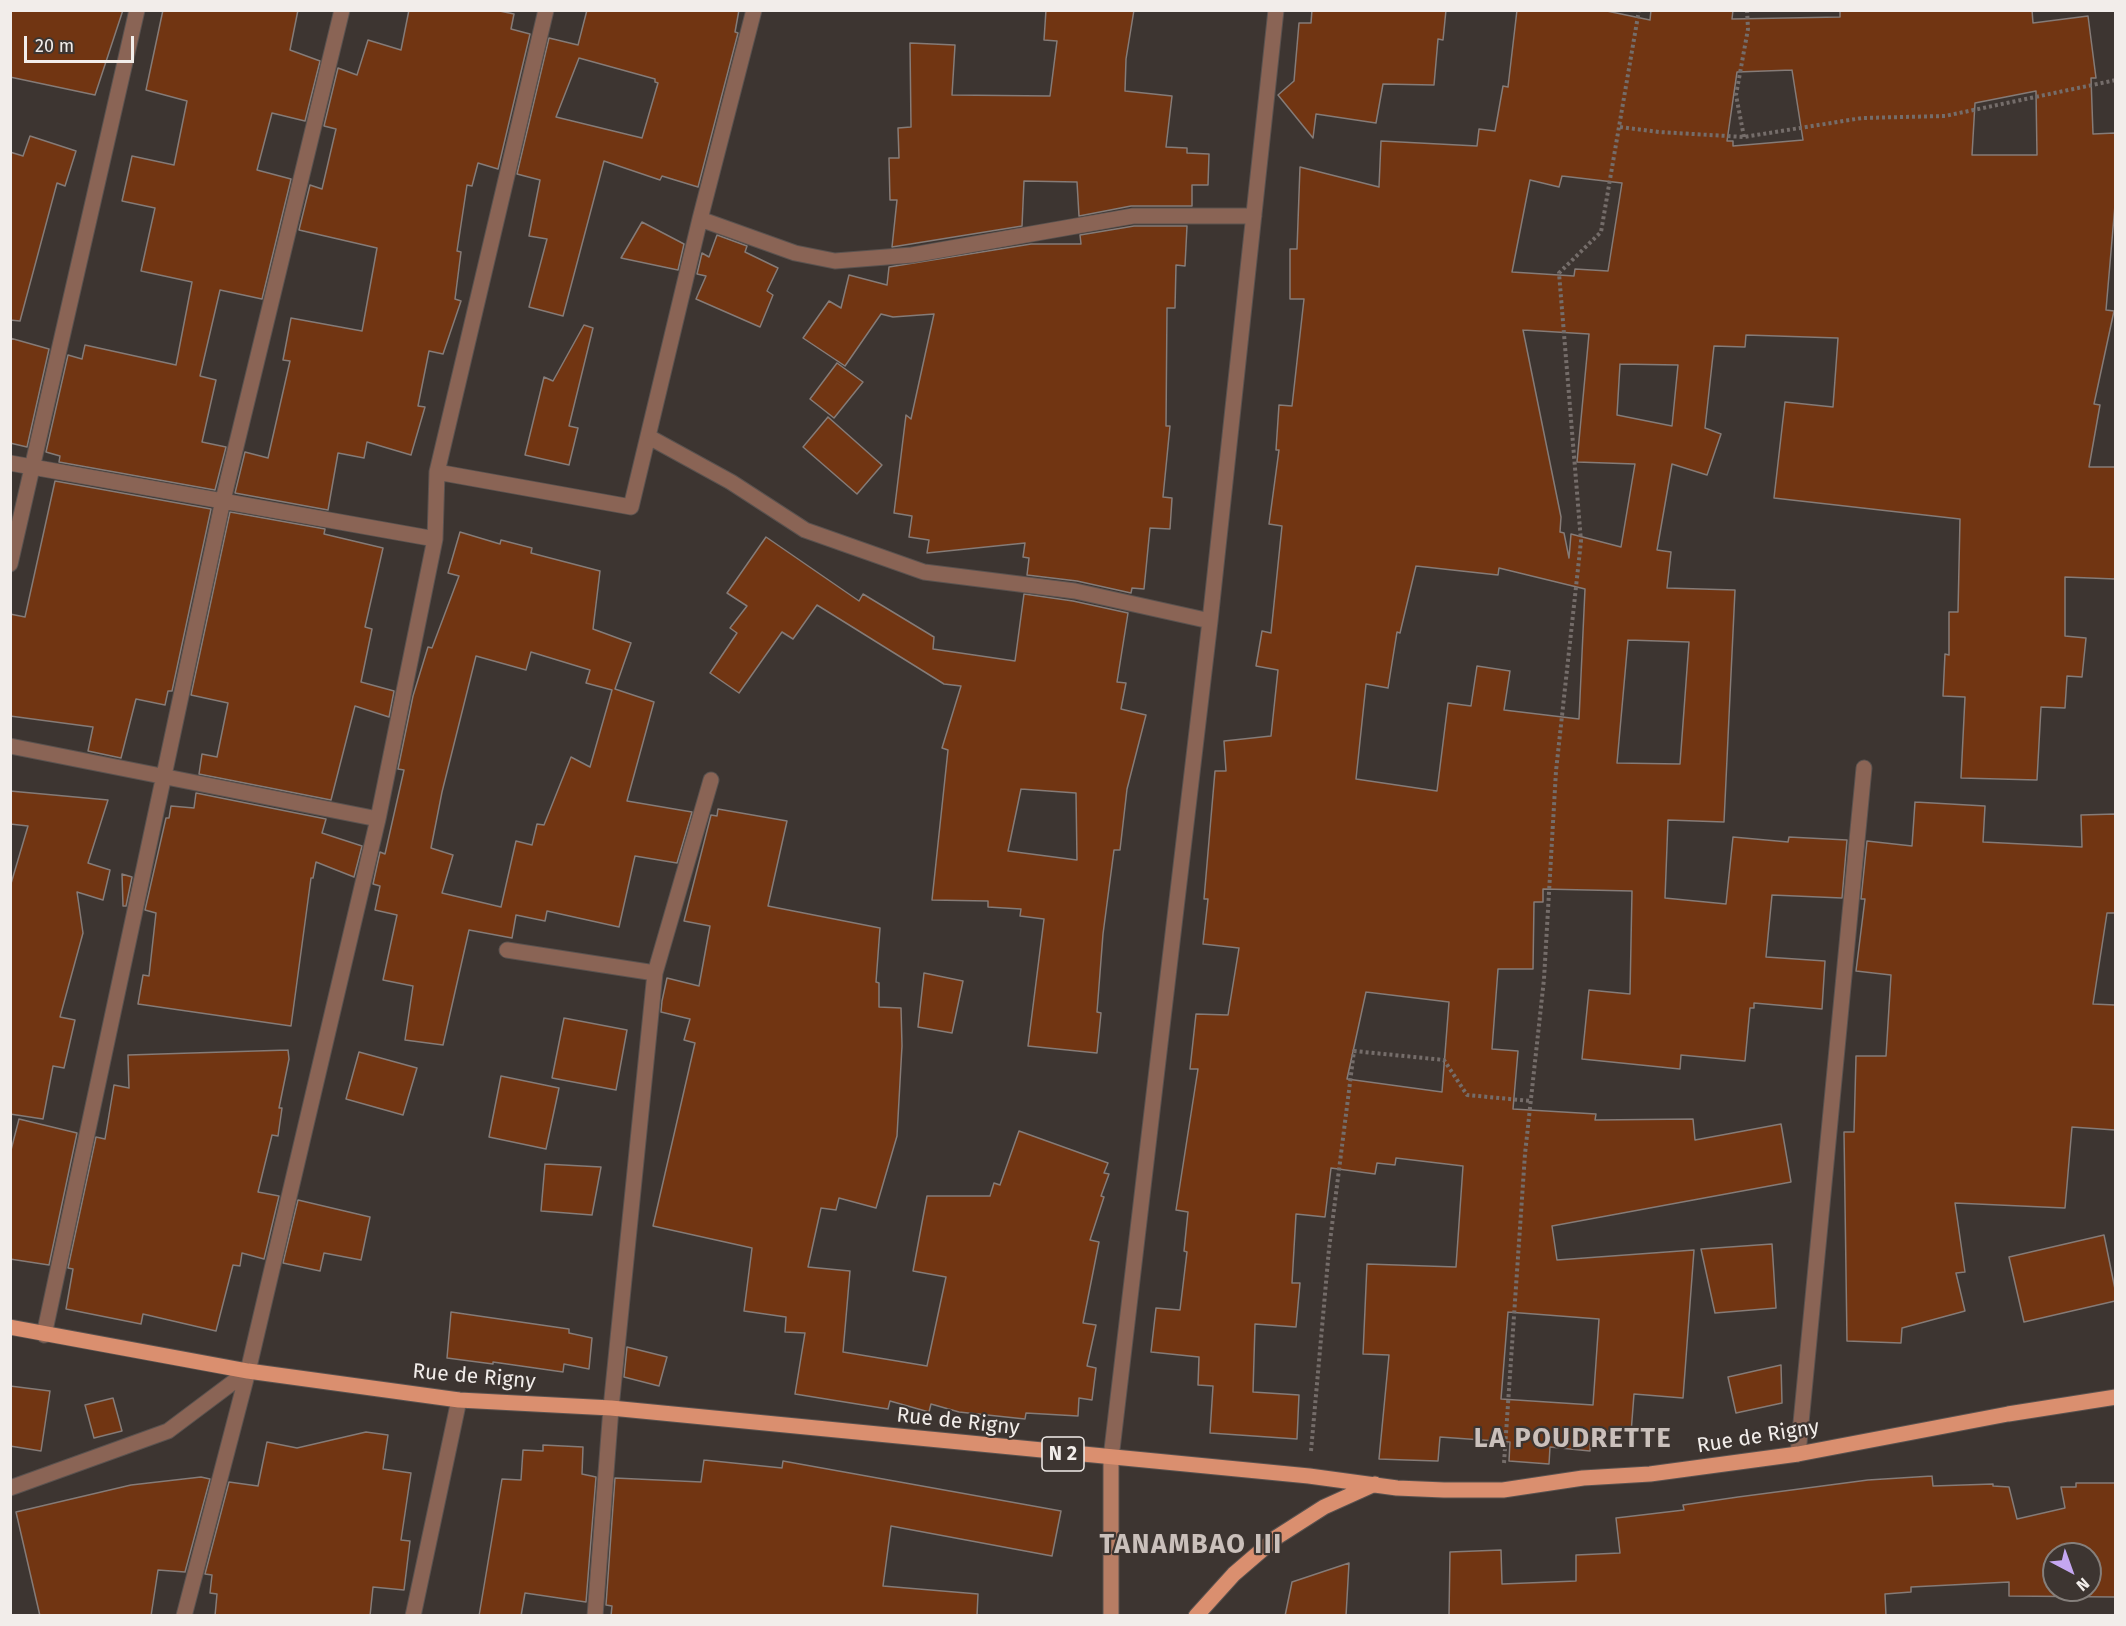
<!DOCTYPE html>
<style>
body{margin:0}
#map{position:relative;width:2126px;height:1626px;overflow:hidden;background:#3d3531;font-family:"Fira Sans",sans-serif}
canvas{display:block}
.frame{position:absolute;inset:0;border:12px solid #f2edea;pointer-events:none}
.north{position:absolute;left:2042px;top:1542px;width:60px;height:60px;box-sizing:border-box;background:#3d3531;border:2px solid #857f7b;border-radius:50%;rotate:139deg;font-size:16px;font-weight:700;line-height:24px;text-align:center;color:#f2edea}
.north::after{content:'';display:block;margin:auto;width:21px;height:27px;background:#c5a7f1;clip-path:polygon(50% 0,100% 100%,50% 72%,0 100%)}
.scale{position:absolute;left:24px;top:36px;width:110px;height:27px;box-sizing:border-box;border:3px solid #f2edea;border-top:0;padding-left:8px;font-size:18px;line-height:21px;white-space:nowrap;color:#f2edea;-webkit-text-stroke:4px #3d3531;paint-order:stroke}
</style>
<div id="map">
<canvas width="2126" height="1626"></canvas>
<div class="frame"></div>
<div class="north">N</div>
<div class="scale">20 m</div>
</div>
<script>
const c = document.querySelector('canvas').getContext('2d');
c.lineJoin = 'round';
function fill(path, color) {
  c.fillStyle = color;
  c.fill(path, 'evenodd');
}
function shape(rows) {
  const path = new Path2D();
  for (const r of rows) {
    path.moveTo(r[0], r[1]);
    for (let i = 2; i < r.length; i += 2) path.lineTo(r[i], r[i + 1]);
  }
  return path;
}
function strokePath(path, color, width, dash) {
  c.strokeStyle = color;
  c.lineWidth = width;
  c.lineCap = dash ? 'butt' : 'round';
  c.setLineDash(dash || []);
  c.stroke(path);
}
function label(font, color, halo, rows, align = 'center') {
  c.font = font + ' "Fira Sans",sans-serif';
  c.lineWidth = 4.5;
  c.setLineDash([]);
  c.textBaseline = 'middle';
  c.strokeStyle = halo;
  c.fillStyle = color;
  for (const [text, x, y, turn = 0] of rows) {
    c.save();
    c.translate(x, y);
    c.rotate((+turn || 0) * Math.PI / 180);
    c.textAlign = isNaN(turn) ? turn : align;
    if (halo) c.strokeText(text, 0, 0);
    c.fillText(text, 0, 0);
    c.restore();
  }
}
const building = shape([
 [10,10,123,10,95,95,10,77,10,10],
 [163,10,298,10,290,50,320,61,305,121,272,113,257,170,291,179,262,299,220,290,200,376,216,380,202,442,226,447,215,490,59,462,60,456,46,452,68,355,82,359,85,345,176,365,192,282,141,271,155,208,122,201,132,156,174,165,187,101,146,90,163,10],
 [409,10,495,10,514,14,511,29,530,34,498,169,478,163,472,186,467,185,457,251,461,252,455,299,461,301,443,354,429,351,418,406,425,407,411,455,367,442,364,458,338,453,328,510,235,493,245,452,268,458,290,361,283,360,291,318,362,331,377,248,299,230,310,185,322,189,336,129,324,126,338,68,357,75,368,40,401,50,409,10],
 [587,10,739,10,735,32,738,33,698,187,662,176,660,180,604,161,563,316,529,307,547,239,529,236,540,180,517,174,549,38,578,45,587,10],
 [579,58,655,79,655,82,658,83,642,138,556,117,579,58],
 [1046,10,1134,10,1126,59,1125,91,1172,96,1166,147,1187,148,1187,153,1209,154,1208,185,1192,185,1192,206,1131,206,1079,216,1077,182,1024,181,1022,226,892,247,897,200,890,200,889,158,899,158,898,128,911,127,910,43,955,45,952,95,1050,96,1057,41,1044,40,1046,10],
 [1312,10,1446,10,1443,40,1438,39,1434,85,1383,84,1376,123,1316,114,1313,138,1278,95,1294,81,1299,23,1311,23,1312,10],
 [1517,10,1602,10,1650,20,1651,10,1733,10,1732,19,1840,17,1840,10,2032,10,2033,23,2088,16,2096,78,2091,78,2093,134,2115,133,2115,205,2106,310,2114,311,2094,404,2100,405,2089,467,2115,467,2115,579,2065,577,2065,636,2086,638,2082,677,2067,676,2065,708,2041,707,2037,780,1961,778,1965,697,1943,696,1945,654,1949,655,1949,612,1958,612,1960,519,1774,498,1785,402,1833,407,1838,338,1746,335,1745,347,1714,346,1705,428,1721,434,1707,475,1672,464,1657,550,1671,552,1667,588,1735,590,1724,822,1668,820,1665,898,1726,904,1733,837,1788,842,1789,837,1847,840,1842,898,1772,895,1766,957,1825,961,1822,1009,1754,1003,1754,1008,1750,1008,1745,1061,1681,1055,1680,1069,1582,1059,1589,990,1630,994,1632,891,1543,889,1543,902,1534,902,1533,969,1498,969,1492,1049,1518,1051,1513,1109,1596,1114,1595,1120,1693,1119,1695,1140,1781,1124,1791,1182,1552,1226,1557,1260,1694,1250,1683,1398,1634,1394,1631,1433,1591,1430,1590,1451,1550,1447,1549,1464,1509,1461,1510,1442,1440,1437,1438,1461,1406,1460,1379,1459,1389,1355,1363,1354,1367,1264,1456,1267,1463,1166,1396,1158,1395,1165,1377,1163,1375,1174,1331,1168,1325,1217,1296,1214,1292,1283,1300,1283,1296,1327,1255,1324,1253,1392,1299,1395,1297,1439,1210,1433,1213,1386,1198,1385,1199,1357,1151,1352,1156,1308,1180,1310,1187,1252,1184,1251,1188,1212,1176,1210,1198,1069,1190,1069,1196,1014,1228,1015,1239,948,1203,944,1208,899,1204,899,1215,771,1226,771,1224,741,1271,736,1278,670,1256,666,1262,631,1271,633,1282,526,1269,524,1279,450,1276,450,1279,405,1292,406,1304,299,1290,299,1290,249,1297,249,1300,167,1379,187,1381,141,1477,146,1479,129,1495,131,1503,86,1508,87,1517,10],
 [1792,70,1803,140,1733,146,1733,141,1727,141,1737,72,1792,70],
 [2036,91,2037,155,1972,155,1975,103,2036,91],
 [1562,176,1622,183,1608,271,1575,269,1574,276,1512,272,1530,180,1559,187,1562,176],
 [1523,330,1589,334,1577,462,1635,464,1621,547,1571,534,1569,558,1564,533,1560,532,1561,517,1523,330],
 [1620,364,1678,365,1672,426,1617,415,1620,364],
 [1416,566,1498,575,1499,568,1585,589,1579,719,1504,710,1510,671,1477,666,1471,706,1448,703,1437,791,1356,779,1366,684,1388,688,1397,632,1400,633,1416,566],
 [1628,640,1689,642,1680,764,1617,763,1628,640],
 [1366,992,1449,1002,1442,1092,1347,1079,1366,992],
 [1508,1312,1599,1319,1593,1405,1501,1399,1508,1312],
 [30,136,76,151,65,186,57,183,20,321,10,320,10,152,23,156,30,136],
 [642,222,684,244,678,270,621,258,642,222],
 [1134,226,1187,226,1185,266,1176,265,1175,308,1167,308,1166,426,1170,426,1163,497,1172,498,1170,529,1150,528,1144,589,1132,588,1131,593,1077,581,1027,575,1029,558,1023,557,1025,543,927,553,929,540,909,537,912,516,894,513,906,415,911,419,934,314,893,317,881,314,845,366,803,338,829,301,841,308,849,275,887,285,889,267,1031,244,1081,244,1080,235,1134,226],
 [717,235,747,246,745,252,778,268,767,291,773,295,760,327,696,299,706,276,697,274,702,253,709,257,717,235],
 [584,325,593,328,569,426,578,428,569,465,525,455,544,377,553,381,584,325],
 [10,338,49,349,27,447,10,443,10,338],
 [837,363,863,382,834,418,810,399,837,363],
 [828,417,882,465,857,494,803,447,828,417],
 [55,481,211,509,172,691,168,691,165,705,136,699,121,758,88,751,93,727,10,716,10,614,25,617,55,481],
 [230,512,325,529,324,534,383,548,365,627,372,629,361,682,394,691,389,717,355,706,331,800,199,774,202,754,217,757,228,703,191,695,230,512],
 [460,532,500,544,501,540,532,548,531,553,600,571,593,629,631,643,615,689,654,702,627,801,692,812,677,863,635,856,619,927,547,911,545,921,516,915,512,938,469,930,443,1045,405,1040,413,986,383,980,397,915,375,910,380,886,373,884,380,852,385,854,404,770,398,769,413,696,428,647,432,648,459,576,448,573,460,532],
 [531,652,590,670,586,683,612,690,590,767,571,757,544,825,537,824,532,845,516,841,501,907,442,893,453,855,431,848,442,792,476,656,526,670,531,652],
 [766,537,859,601,863,594,934,637,933,649,1015,661,1024,594,1073,601,1128,613,1117,682,1126,683,1121,709,1146,715,1127,789,1120,850,1114,850,1103,934,1097,1012,1101,1013,1097,1053,1028,1046,1044,919,1020,916,1021,909,988,907,988,901,932,900,948,750,942,748,961,686,944,684,817,605,793,639,782,632,739,693,710,673,737,633,730,628,747,606,727,593,766,537],
 [1021,789,1076,793,1077,860,1008,851,1021,789],
 [10,791,108,800,88,863,110,870,103,900,77,892,83,933,60,1017,75,1020,64,1068,53,1066,43,1119,10,1114,10,887,28,826,10,824,10,791],
 [196,793,326,819,322,833,362,846,354,877,316,862,313,878,311,878,291,1026,138,1004,143,975,149,976,156,913,145,910,166,818,169,818,171,806,194,808,196,793],
 [1915,802,1985,806,1983,842,2082,847,2081,815,2115,814,2115,913,2107,913,2093,1004,2115,1005,2115,1130,2072,1127,2065,1208,1955,1203,1965,1272,1956,1273,1965,1311,1902,1328,1901,1343,1847,1341,1844,1132,1854,1132,1856,1056,1886,1056,1891,975,1856,971,1865,899,1861,899,1867,841,1912,846,1915,802],
 [718,809,787,821,768,906,880,928,876,982,879,983,879,1007,901,1008,902,1046,897,1136,876,1208,839,1198,836,1210,821,1208,808,1267,850,1271,843,1352,927,1366,946,1277,913,1271,927,1196,990,1196,994,1183,1000,1185,1019,1131,1108,1163,1104,1173,1109,1174,1101,1196,1104,1197,1090,1240,1099,1242,1083,1323,1096,1325,1087,1366,1096,1368,1092,1400,1079,1398,1078,1416,1026,1413,1025,1419,959,1412,931,1404,929,1412,890,1401,888,1409,795,1394,805,1333,785,1332,786,1317,744,1311,752,1248,653,1226,695,1043,684,1040,690,1019,661,1012,662,1001,667,978,699,986,710,926,684,921,711,815,717,816,718,809],
 [122,874,132,877,126,906,123,906,122,874],
 [924,973,963,981,952,1033,918,1027,924,973],
 [564,1018,627,1030,616,1090,552,1078,564,1018],
 [288,1050,289,1059,279,1108,282,1108,278,1136,272,1135,258,1192,279,1196,264,1259,242,1253,240,1266,233,1265,216,1331,143,1314,141,1324,66,1309,73,1269,68,1268,96,1137,105,1139,114,1085,129,1088,128,1055,288,1050],
 [359,1052,417,1068,403,1115,346,1099,359,1052],
 [501,1076,559,1088,546,1149,489,1137,501,1076],
 [19,1119,77,1133,49,1265,10,1259,10,1154,19,1119],
 [545,1164,601,1167,592,1215,541,1211,545,1164],
 [298,1200,370,1217,361,1260,324,1253,320,1271,283,1263,298,1200],
 [2104,1235,2115,1289,2115,1301,2024,1322,2009,1257,2104,1235],
 [1772,1244,1776,1308,1715,1313,1701,1249,1772,1244],
 [451,1312,569,1329,569,1333,592,1338,589,1369,564,1364,563,1372,493,1362,493,1364,447,1358,451,1312],
 [627,1347,667,1357,659,1386,624,1377,627,1347],
 [1781,1365,1782,1403,1736,1413,1728,1377,1781,1365],
 [10,1386,50,1391,41,1451,10,1446,10,1386],
 [113,1398,122,1431,94,1438,85,1405,113,1398],
 [366,1432,388,1435,383,1469,411,1473,401,1540,410,1541,404,1590,373,1587,370,1616,215,1616,217,1594,210,1593,212,1575,205,1574,229,1482,258,1486,267,1442,297,1448,366,1432],
 [543,1445,583,1447,582,1474,596,1477,586,1602,525,1593,521,1616,479,1616,502,1479,521,1480,523,1450,543,1451,543,1445],
 [704,1460,782,1468,783,1461,1061,1511,1052,1556,891,1526,883,1586,978,1594,977,1616,611,1616,612,1606,606,1605,615,1478,701,1482,704,1460],
 [1932,1476,1933,1486,1993,1484,1993,1486,2009,1487,2017,1519,2065,1508,2061,1487,2076,1487,2076,1483,2115,1483,2115,1597,2009,1596,2009,1582,1911,1587,1911,1592,1885,1594,1886,1616,1449,1616,1450,1552,1501,1550,1502,1584,1576,1581,1576,1555,1620,1553,1616,1518,1684,1510,1683,1505,1738,1497,1868,1480,1932,1476],
 [2054,1554,2090,1554,2090,1590,2054,1590,2054,1554],
 [201,1477,210,1479,185,1572,158,1570,151,1616,40,1616,16,1512,131,1485,201,1477],
 [1349,1563,1346,1616,1285,1616,1292,1582,1349,1563]
]);
const path = shape([
 [1620,127,1659,132,1744,137,1862,118,1945,116,2116,80],
 [1744,137,1736,95,1748,29,1747,10],
 [1311,1451,1329,1249,1354,1051,1444,1060,1467,1095,1531,1101],
 [1504,1463,1525,1154,1544,979,1556,771,1581,541,1559,273,1601,232,1639,10]
]);
const minor = shape([
 [700,219,795,253,835,261,912,255,1133,216,1254,216],
 [649,437,731,482,805,530,924,572,1075,591,1210,621],
 [10,463,435,539],
 [437,472,631,507,700,219,754,10],
 [10,564,137,10],
 [10,746,378,819],
 [507,950,655,973],
 [44,1335,223,500,342,10],
 [1798,1454,1864,768],
 [1111,1458,1210,621,1276,10],
 [10,1488,168,1431,248,1371],
 [184,1616,248,1371,378,819,435,539,437,472,546,10],
 [413,1616,459,1400],
 [595,1616,611,1408,655,973,711,780]
]);
const secondary = shape([
 [1111,1616,1111,1458]
]);
const primary = shape([
 [10,1327,248,1371,459,1400,611,1408,1309,1476,1397,1488,1444,1490,1503,1490,1583,1478,1650,1474,1798,1454,2008,1414,2116,1397],
 [1196,1616,1234,1574,1277,1537,1324,1507,1375,1484]
]);
const shields = [
 [1063,1454,42]
];
const shieldNames = [
 ["N 2",1063,1454]
];
const streetNames = [
 ["Rue de Rigny",474,1377,5],
 ["Rue de Rigny",958,1422,6],
 ["Rue de Rigny",1758,1437,-9]
];
const districtNames = [
 ["LA POUDRETTE",1573,1439],
 ["TANAMBAO III",1191,1545]
];
fill(building, '#713512');
strokePath(building, '#857b77', 1.5);
strokePath(minor, '#5a524f', 17);
strokePath(secondary, '#5a524f', 17);
strokePath(primary, '#5a524f', 17);
strokePath(path, '#756d6a', 4, [3, 3]);
strokePath(minor, '#8a6455', 15);
strokePath(secondary, '#b77d64', 15);
strokePath(primary, '#da8f6f', 15);
for (const [x, y, w] of shields) {
  const box = new Path2D();
  box.roundRect(x - w / 2, y - 17, w, 34, 4.5);
  c.fillStyle = '#3d3531';
  c.fill(box);
  strokePath(box, '#f2edea', 1.5);
}
label('bold 20px', '#f2edea', null, shieldNames);
label('21px', '#f2edea', '#3d3531', streetNames);
c.letterSpacing = '1.5px';
label('bold 27px', '#cac0bb', '#3d3531', districtNames);
c.letterSpacing = '0px';
</script>
